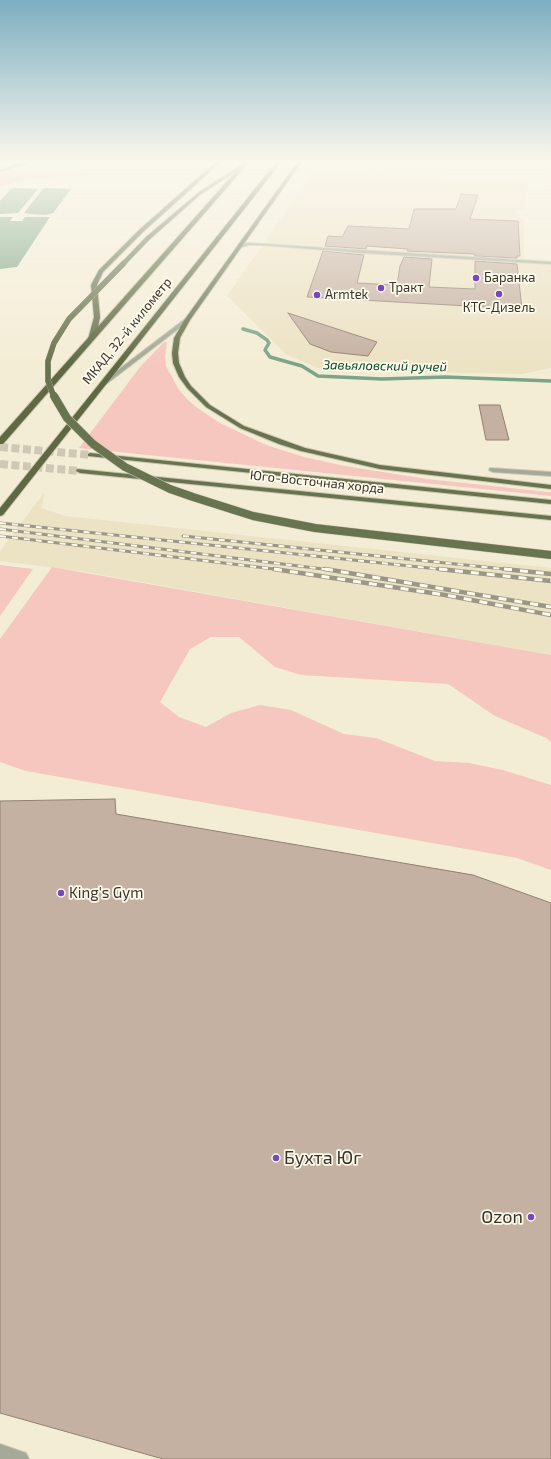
<!DOCTYPE html>
<meta charset="utf-8">
<style>
body{margin:0}
canvas{display:block;background:#f4edd6}
</style>
<canvas width="551" height="1459"></canvas>
<script>
const c = document.querySelector('canvas').getContext('2d');
c.lineJoin = 'round';
function fill(path, color) {
  c.fillStyle = color;
  c.fill(path, 'evenodd');
}
function shape(rows) {
  const path = new Path2D();
  for (const r of rows) {
    path.moveTo(r[0], r[1]);
    for (let i = 2; i < r.length; i += 2) path.lineTo(r[i], r[i + 1]);
  }
  return path;
}
function strokePath(path, color, width, dash) {
  c.strokeStyle = color;
  c.lineWidth = width;
  c.lineCap = dash ? 'butt' : 'round';
  c.setLineDash(dash || []);
  c.stroke(path);
}
function label(font, color, halo, rows, align = 'center') {
  c.font = font + ' "Exo 2",sans-serif';
  c.lineWidth = 3.5;
  c.setLineDash([]);
  c.textBaseline = 'middle';
  c.strokeStyle = halo;
  c.fillStyle = color;
  for (const [text, x, y, turn = 0] of rows) {
    c.save();
    c.translate(x, y);
    c.rotate((+turn || 0) * Math.PI / 180);
    c.textAlign = isNaN(turn) ? turn : align;
    if (halo) c.strokeText(text, 0, 0);
    c.fillText(text, 0, 0);
    c.restore();
  }
}
const built = shape([
 [314,171,441,176,441,179,527,180,525,209,513,210,524,220,524,259,551,261,551,368,522,374,323,370,287,355,227,296],
 [44,493,42,508,65,516,551,568,551,655,80,571,0,561,0,551]
]);
const green = shape([
 [8,170,91,173,90,175,26,179,0,187,0,173],
 [164,342,167,342,165,357,166,366,179,390,187,399,196,407,220,423,266,445,304,457,345,466,427,479,548,492,551,492,551,496,79,448,140,367],
 [0,565,33,569,0,616],
 [52,567,551,655,551,742,546,738,495,716,448,684,301,675,275,667,239,637,211,637,190,649,160,702,179,717,206,727,231,713,260,705,291,710,344,734,376,738,435,761,469,763,503,770,551,785,551,870,517,858,26,771,0,762,0,639]
]);
const water = shape([
 [15,188,38,189,18,213,0,214,0,201,11,189],
 [47,188,71,189,53,213,46,215,30,214,24,213,43,189],
 [0,217,13,217,10,221,22,221,25,217,50,217,17,267,0,269]
]);
const stream = shape([
 [243,329,257,333,267,340,269,343,265,350,270,357,302,366,318,376,382,379,445,377,551,381]
]);
const building = shape([
 [461,194,478,195,470,219,518,221,520,256,517,256,517,258,475,256,475,254,407,251,408,249,367,246,366,249,325,246,328,236,342,237,348,226,409,229,414,209,456,209,461,194],
 [323,251,364,255,357,283,397,285,400,266,404,257,432,259,429,287,475,289,475,261,517,264,522,309,307,297,323,251],
 [288,313,377,342,368,356,331,352,310,344,288,313],
 [479,405,500,405,509,440,486,440,479,405],
 [115,799,116,814,473,875,551,903,551,1459,163,1459,0,1413,0,801,115,799]
]);
const primaryTunnel = shape([
 [0,447,90,455],
 [0,464,80,471]
]);
const minor = shape([
 [247,243,551,262,551,264,362,253,262,245,248,245,240,248,238,247,247,243],
 [490,468,551,472,551,476,493,472,489,470,490,468],
 [0,1444,26,1453,29,1459,0,1459,0,1444]
]);
const tertiary = shape([
 [185,319,190,320,105,385,101,385,101,383,185,319]
]);
const primary = shape([
 [30,160,37,160,0,172,0,170,30,160],
 [218,160,223,160,143,232,103,272,97,285,100,317,98,328,91,343,87,343,94,317,91,285,99,270,139,230,218,160],
 [299,160,303,160,190,320,180,338,178,353,179,363,185,377,191,386,210,405,244,426,305,448,380,465,551,485,551,489,380,469,301,451,279,444,240,428,206,407,187,388,179,377,173,363,172,353,174,338,185,319,299,160],
 [246,162,249,163,201,194,150,239,146,239,146,237,199,192,246,162],
 [90,453,551,500,551,504,88,456,88,454,90,453],
 [77,469,551,516,551,520,80,473,76,471,77,469]
]);
const trunk = shape([
 [246,160,251,160,3,444,0,444,0,437,246,160],
 [278,160,283,160,3,515,0,516,0,508,278,160]
]);
const railFar1 = shape([
 [0,523,448,570],
 [0,529,331,570],
 [0,536,282,570],
 [183,536,514,570]
]);
const rail = shape([
 [274,569,445,595,551,615],
 [325,569,551,607],
 [439,569,551,581],
 [504,569,551,574]
]);
const primaryBridgeFar2 = shape([
 [123,264,148,238]
]);
const primaryBridgeFar1 = shape([
 [54,397,48,381,48,361,54,343,69,319,124,263]
]);
const primaryBridge = shape([
 [54,396,67,418,93,444,125,467,170,489,193,497,253,516,315,528,551,555]
]);
const markers = [
 [476,278,4,"#7647bf"],
 [381,288,4,"#7647bf"],
 [499,294,4,"#7647bf"],
 [317,295,4,"#7647bf"],
 [61,893,4,"#7647bf"],
 [276,1158,4,"#7647bf"],
 [531,1217,4,"#7647bf"]
];
const farPoinames = [
 ["Баранка",484,278],
 ["Тракт",389,288],
 ["Armtek",325,295],
 ["КТС-Дизель",499,308,"center"]
];
const farStreetnames = [
 ["МКАД, 32-й километр",127,331,-51],
 ["Юго-Восточная хорда",317,482,6]
];
const farWaternames = [
 ["Завьяловский ручей",385,366,1]
];
const poiNames = [
 ["King's Gym",69,893]
];
const nearPoinames = [
 ["Бухта Юг",284,1158],
 ["Ozon",523,1217,"right"]
];
fill(built, '#ece2c4');
fill(green, '#f6c7be');
fill(water, '#7ca486');
strokePath(stream, '#7ca486', 3.5);
fill(building, '#c5b1a2');
strokePath(building, '#928072', 1);
strokePath(primaryTunnel, '#cec8b4', 8, [8, 3.5]);
strokePath(minor, '#cec8b4', 2);
strokePath(tertiary, '#cec8b4', 2);
strokePath(primary, '#cec8b4', 2);
strokePath(trunk, '#cec8b4', 2);
fill(minor, '#a4aa97');
fill(tertiary, '#a4aa97');
fill(primary, '#687350');
fill(trunk, '#5e6943');
strokePath(railFar1, '#9b9685', 3);
strokePath(rail, '#9b9685', 4.5);
strokePath(railFar1, '#fffaec', 2, [6]);
strokePath(rail, '#fffaec', 3, [8]);
strokePath(primaryBridgeFar2, '#cec8b4', 5.5, []);
strokePath(primaryBridgeFar1, '#cec8b4', 6, []);
strokePath(primaryBridge, '#cec8b4', 9, []);
strokePath(primaryBridgeFar2, '#687350', 4.5);
strokePath(primaryBridgeFar1, '#687350', 5.5);
strokePath(primaryBridge, '#687350', 8);
const sky = c.createLinearGradient(0, 0, 0, 365);
sky.addColorStop(0, '#7daec1');
sky.addColorStop(0.44, '#faf7ed');
sky.addColorStop(1, '#faf7ed00');
c.fillStyle = sky;
c.fillRect(0, 0, 551, 365);
for (const [x, y, r, color] of markers) {
  const dot = new Path2D();
  dot.arc(x, y, r, 0, 2 * Math.PI);
  c.fillStyle = color;
  c.fill(dot);
  strokePath(dot, '#fffaec', 1.5);
}
label('13px', '#37342b', '#fffaec', farPoinames, 'left');
label('13px', '#37342b', '#fffaec', farStreetnames);
label('italic 13px', '#004720', '#fffaec', farWaternames);
label('15px', '#37342b', '#fffaec', poiNames, 'left');
label('18px', '#37342b', '#fffaec', nearPoinames, 'left');
</script>
